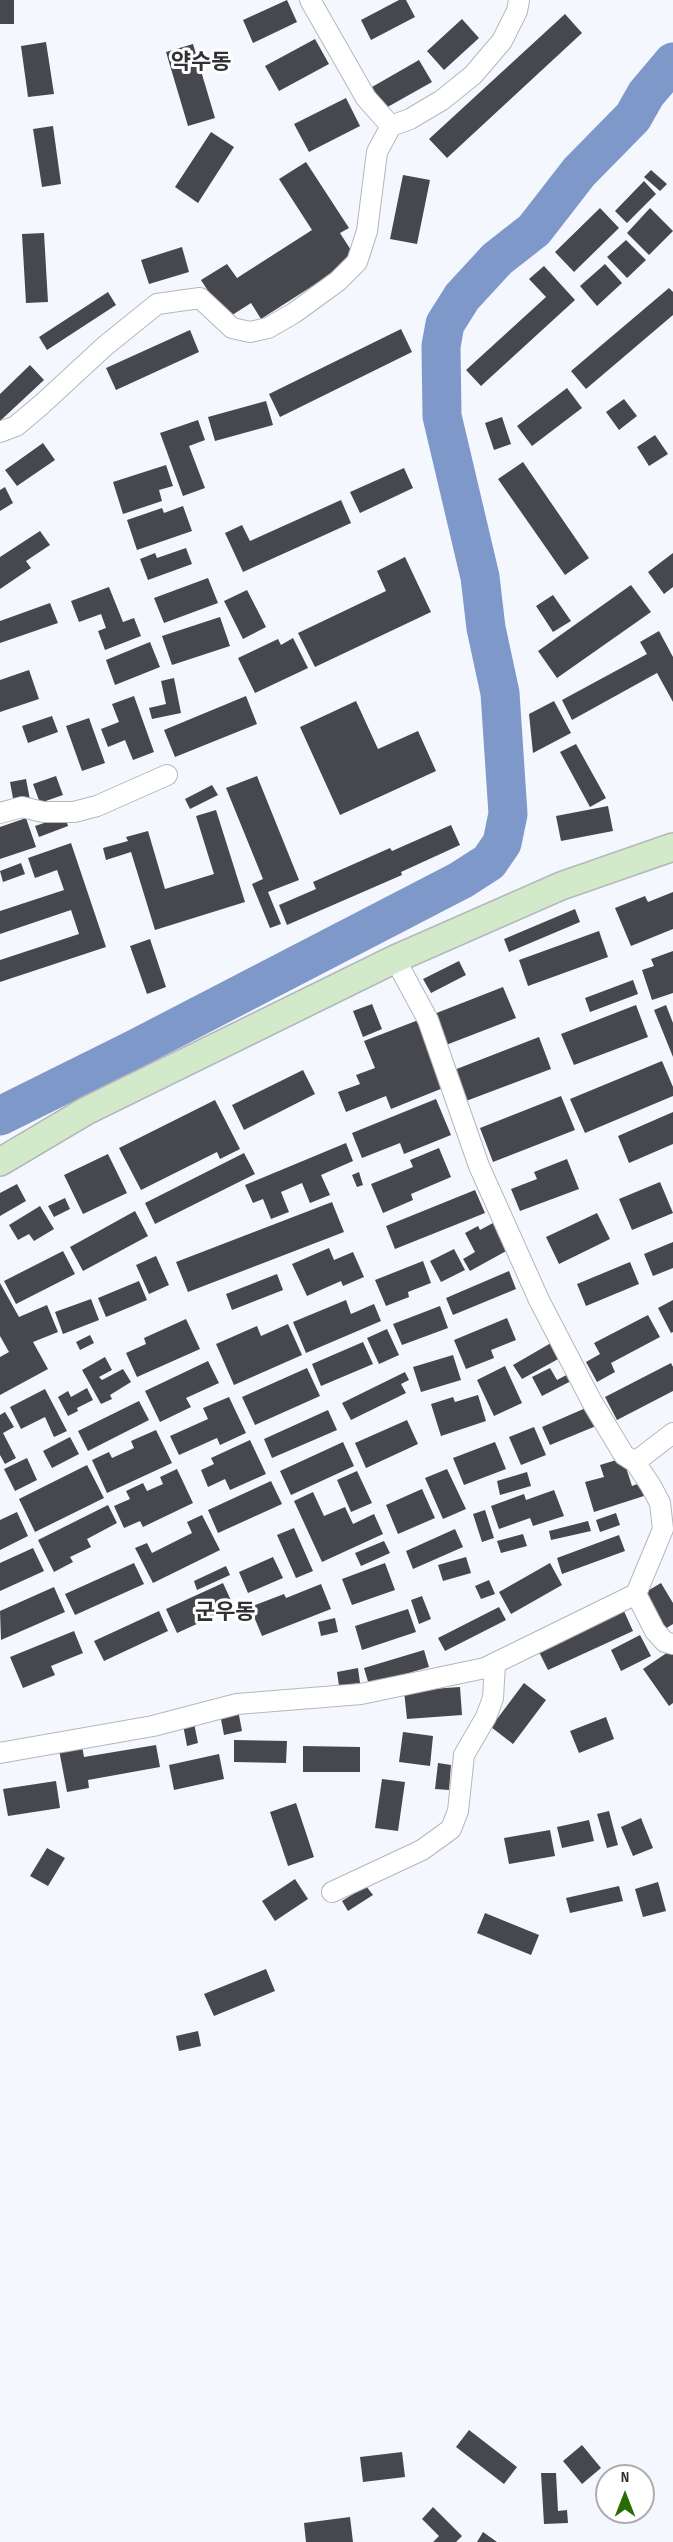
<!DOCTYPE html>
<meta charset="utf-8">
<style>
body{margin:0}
#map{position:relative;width:673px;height:2542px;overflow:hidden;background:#f4f7fd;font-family:"Sofia Sans Condensed",sans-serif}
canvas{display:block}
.north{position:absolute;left:595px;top:2464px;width:60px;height:60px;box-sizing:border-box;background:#fff;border:2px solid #acadae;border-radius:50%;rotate:0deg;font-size:16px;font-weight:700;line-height:24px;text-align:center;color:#303134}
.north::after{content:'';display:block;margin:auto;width:21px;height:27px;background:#276c05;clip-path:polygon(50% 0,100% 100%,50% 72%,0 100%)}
</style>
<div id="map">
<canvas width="673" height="2542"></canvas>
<div class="north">N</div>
</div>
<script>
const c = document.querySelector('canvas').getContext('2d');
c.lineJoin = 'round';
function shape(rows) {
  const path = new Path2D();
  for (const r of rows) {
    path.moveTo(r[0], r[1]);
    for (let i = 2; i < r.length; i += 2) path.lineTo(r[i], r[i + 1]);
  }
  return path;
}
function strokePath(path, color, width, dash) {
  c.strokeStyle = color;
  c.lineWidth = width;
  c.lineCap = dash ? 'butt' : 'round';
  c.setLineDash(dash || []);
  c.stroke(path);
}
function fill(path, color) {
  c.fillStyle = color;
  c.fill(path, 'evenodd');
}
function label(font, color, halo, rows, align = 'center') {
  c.font = font + ' "Sofia Sans Condensed","Noto Sans KR",sans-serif';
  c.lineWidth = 6;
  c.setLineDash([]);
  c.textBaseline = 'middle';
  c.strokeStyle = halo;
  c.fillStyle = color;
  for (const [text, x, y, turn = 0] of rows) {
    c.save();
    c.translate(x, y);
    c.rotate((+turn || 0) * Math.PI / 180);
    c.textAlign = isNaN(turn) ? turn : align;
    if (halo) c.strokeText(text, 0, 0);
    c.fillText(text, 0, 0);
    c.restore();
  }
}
const river = shape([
 [0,1116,135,1049,461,880,489,862,502,843,508,814,500,693,486,628,480,577,442,416,441,346,445,324,462,297,497,259,534,230,579,172,633,117,646,94,673,62]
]);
const building = shape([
 [0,0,14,0,14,24,0,24],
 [287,0,297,22,253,43,243,20],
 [399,0,406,0,415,17,371,40,361,20],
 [565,14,582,33,447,158,429,139],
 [462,19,479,38,444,70,427,51],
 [315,39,329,64,279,91,265,66],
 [46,42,54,94,28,97,21,46],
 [193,44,215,118,188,126,166,52],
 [419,60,432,82,384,109,372,87],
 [346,98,360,126,309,152,294,124],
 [53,126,61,184,42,187,33,129],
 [211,132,234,147,198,203,175,187],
 [306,162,349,228,340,233,356,258,261,319,251,303,226,319,201,280,227,264,237,278,312,230,279,179],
 [651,170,667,184,660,191,644,177],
 [403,175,430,180,417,244,390,239],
 [644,181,656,194,627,223,615,211],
 [600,208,619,228,574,272,555,252],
 [650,208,673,231,649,255,627,233],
 [44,233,48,302,26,303,22,234],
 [626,240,646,260,627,278,607,257],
 [182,247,189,272,149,284,141,260],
 [605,264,622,283,597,306,580,286],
 [544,266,575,300,481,386,466,370,546,297,529,279],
 [669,288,673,292,673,315,586,389,571,371],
 [108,292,116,305,47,350,39,337],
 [401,329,412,352,280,417,269,394],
 [190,330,199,352,116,390,106,368],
 [30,365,44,380,0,421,0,394],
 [567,388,582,408,532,446,517,426],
 [624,399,637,416,619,430,606,412],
 [266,401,273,425,215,441,208,417],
 [502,417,511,444,494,450,485,423],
 [198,420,205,440,189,446,205,488,183,496,160,433],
 [655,435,668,454,649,466,637,447],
 [43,443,55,460,17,486,5,470],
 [523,462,589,558,565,575,498,479],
 [166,465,173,486,159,490,162,501,123,514,113,482],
 [404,468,413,488,360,513,350,492],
 [5,487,13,503,0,511,0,490],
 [341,500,351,523,243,572,225,533,242,525,250,541],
 [183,506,192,531,137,550,127,520,162,508,164,513],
 [40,531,50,545,26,561,31,568,0,589,0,557],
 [186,548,192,564,148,580,140,559,155,553,157,558],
 [673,553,673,587,664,594,648,572],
 [405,557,431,612,315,667,298,633,386,591,377,571],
 [208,578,218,603,164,623,154,598],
 [631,585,651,612,557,678,538,651],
 [109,587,123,622,134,618,141,636,105,650,98,631,106,628,101,614,79,622,71,601],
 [247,590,266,627,243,639,224,601],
 [553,595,571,621,553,632,536,606],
 [50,603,58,623,0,643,0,621],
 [220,617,230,646,172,665,162,636],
 [659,631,673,657,673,702,657,673,572,720,562,700,647,654,640,642],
 [293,638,308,668,255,693,238,658,278,639,281,645],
 [150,642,160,667,115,685,106,660],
 [29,670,39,699,0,712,0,680],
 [174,678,181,713,152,719,149,708,166,704,161,681],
 [134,696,154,752,133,760,125,740,108,747,101,729,119,722,112,704],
 [246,696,257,724,175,757,164,730],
 [356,701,378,749,418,731,436,771,340,815,300,727],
 [554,701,571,733,533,753,529,714],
 [52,716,58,732,28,743,22,726],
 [89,718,105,763,82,771,66,726],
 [576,744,606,798,590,807,560,752],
 [56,776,63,795,40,803,33,784],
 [257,776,299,880,268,892,281,924,270,928,252,884,263,879,226,788],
 [26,779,30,800,14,804,10,782],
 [212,785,218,795,190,809,185,799],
 [608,806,613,831,561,841,556,816],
 [216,810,245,902,155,930,131,852,106,860,103,848,128,841,126,837,148,831,165,889,214,874,196,816],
 [65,816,68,826,39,837,35,826],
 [26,818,36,847,0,859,0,827],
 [451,825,460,845,401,872,402,875,287,925,279,905,316,889,313,882,390,848,392,851],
 [71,843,106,947,0,982,0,960,79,934,71,910,0,934,0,911,64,890,57,870,35,878,28,858],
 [21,863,25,874,3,882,0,871],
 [673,892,673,929,631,946,615,908,645,896,648,902],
 [575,909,580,922,509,952,504,939],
 [599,931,608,957,528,986,519,960],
 [150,939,166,987,147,994,130,946],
 [673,951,673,993,652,1000,642,970,654,966,651,959],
 [459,961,466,975,431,993,423,979],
 [633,980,638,994,590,1012,585,998],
 [503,987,516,1018,446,1045,434,1014],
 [372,1004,382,1029,363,1037,353,1011],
 [636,1005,648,1037,574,1065,561,1034],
 [666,1005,673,1023,673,1057,654,1010],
 [421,1019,448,1086,391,1109,386,1096,346,1112,338,1092,360,1084,356,1075,375,1068,364,1041],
 [539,1037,551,1069,466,1101,454,1070],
 [662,1061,673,1087,673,1096,585,1133,570,1099],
 [303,1070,315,1094,244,1130,232,1105],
 [561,1096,575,1130,493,1162,480,1128],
 [436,1099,451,1135,404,1154,400,1143,362,1158,352,1133],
 [215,1100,240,1149,220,1159,217,1152,141,1190,119,1148],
 [673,1112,673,1144,629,1163,618,1136],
 [346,1143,353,1161,321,1175,330,1195,310,1203,302,1183,281,1192,289,1212,271,1219,263,1199,253,1203,245,1185],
 [439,1148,451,1177,411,1194,413,1200,383,1213,371,1184,413,1167,410,1160],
 [244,1153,255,1174,155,1224,145,1203],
 [108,1154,127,1193,83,1214,64,1175],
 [567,1159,579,1189,520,1211,511,1189,537,1179,534,1172],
 [359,1172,363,1185,357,1187,352,1175],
 [660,1182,673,1213,632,1230,619,1199],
 [17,1184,26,1201,0,1216,0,1193],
 [475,1190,485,1213,395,1249,386,1226],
 [65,1198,70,1209,54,1217,48,1206],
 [332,1202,344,1232,188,1292,176,1262],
 [40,1206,54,1229,34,1241,29,1234,18,1240,9,1225],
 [135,1211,148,1236,83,1271,70,1247],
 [597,1213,610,1239,559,1264,546,1237],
 [493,1223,508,1250,470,1271,463,1259,475,1252,465,1233,478,1226,480,1230],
 [673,1242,673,1268,653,1276,644,1254],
 [329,1248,334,1260,353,1252,364,1277,343,1286,341,1281,307,1296,292,1264],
 [454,1249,465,1270,441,1282,430,1261],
 [63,1251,75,1274,16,1304,4,1281],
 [156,1256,169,1285,149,1294,136,1265],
 [423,1261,431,1283,408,1292,409,1297,386,1306,375,1280],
 [630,1262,639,1284,586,1306,577,1284],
 [509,1271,516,1289,453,1315,446,1298],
 [277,1274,283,1290,232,1310,226,1294],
 [139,1281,147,1300,106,1317,98,1298],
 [0,1283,19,1317,47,1305,58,1332,33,1342,48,1369,0,1395,0,1357,9,1352,0,1336],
 [91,1299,99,1320,63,1334,55,1312],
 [346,1300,351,1314,374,1304,381,1321,306,1353,293,1322],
 [673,1300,673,1332,671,1333,658,1308],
 [440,1306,448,1328,402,1345,393,1324],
 [648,1315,660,1337,611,1363,615,1372,597,1382,586,1362,600,1354,594,1343],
 [507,1318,516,1340,491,1350,494,1358,466,1369,454,1340],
 [186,1319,200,1349,137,1377,126,1353,146,1344,144,1338],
 [288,1324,302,1355,234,1385,216,1344,257,1326,261,1336],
 [387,1329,399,1355,379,1364,367,1338],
 [90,1335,94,1343,80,1350,76,1342],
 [363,1342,373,1364,321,1386,312,1364],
 [551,1343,560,1358,522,1379,513,1365],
 [453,1355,461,1380,421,1392,413,1367],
 [105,1357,112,1370,99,1377,102,1380,123,1369,131,1382,110,1395,112,1399,101,1404,82,1370],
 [208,1361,219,1383,186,1398,191,1407,160,1422,145,1391],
 [671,1363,673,1367,673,1391,617,1420,605,1397],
 [505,1366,522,1403,494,1416,477,1380],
 [307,1368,320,1396,255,1425,242,1397],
 [550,1368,557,1380,572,1372,575,1379,542,1396,532,1377],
 [405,1372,409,1380,401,1384,406,1393,351,1420,342,1403],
 [87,1388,93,1400,77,1408,78,1411,68,1416,58,1397,68,1391,71,1397],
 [45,1389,67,1431,54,1437,45,1417,21,1429,10,1407],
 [478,1395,486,1421,441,1436,431,1404,453,1397,455,1402],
 [229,1397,246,1433,220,1445,217,1438,179,1455,170,1436,208,1419,203,1408],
 [139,1401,149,1420,88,1451,78,1431],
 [588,1407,596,1426,550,1445,542,1427],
 [328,1410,337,1430,272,1458,264,1439],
 [5,1412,14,1427,3,1433,16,1458,5,1464,0,1455,0,1415],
 [407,1420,418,1444,366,1468,355,1443],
 [534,1427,546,1455,521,1465,509,1437],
 [156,1430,172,1463,107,1493,92,1460,109,1452,112,1458,134,1448,131,1441],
 [70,1437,79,1454,52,1468,43,1451],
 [250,1440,266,1474,230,1490,225,1479,208,1487,201,1470,214,1464,211,1458],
 [343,1442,354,1466,291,1495,280,1471],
 [495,1442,506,1469,464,1485,453,1458],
 [27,1458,37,1480,15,1491,4,1469],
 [623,1458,632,1486,640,1483,644,1496,594,1512,585,1482,604,1477,600,1465],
 [87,1465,104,1498,35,1532,19,1499],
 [177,1469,193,1503,143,1527,140,1521,124,1528,114,1506,130,1499,126,1491,143,1483,147,1491,163,1484,160,1477],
 [447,1469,466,1509,443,1519,425,1478],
 [357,1471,372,1503,351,1512,337,1480],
 [527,1472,531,1486,500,1495,497,1481],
 [271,1481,282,1504,218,1533,208,1510],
 [422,1489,435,1518,398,1534,386,1505],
 [554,1490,564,1516,533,1526,530,1518,499,1529,491,1506,524,1494,526,1500],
 [313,1492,324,1516,345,1507,353,1524,374,1514,383,1534,322,1562,294,1501],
 [108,1505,117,1523,87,1539,91,1547,70,1557,73,1562,54,1572,38,1540],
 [485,1510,494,1538,482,1542,473,1514],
 [17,1512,28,1536,0,1550,0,1520],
 [616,1513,620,1525,600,1532,596,1520],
 [202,1515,220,1550,153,1583,135,1548,147,1543,152,1553,192,1533,187,1522],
 [588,1521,591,1531,551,1540,549,1531],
 [294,1528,313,1571,296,1578,277,1535],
 [455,1529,463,1547,413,1569,406,1551],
 [523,1534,527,1546,501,1553,497,1541],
 [619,1535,625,1551,562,1574,557,1558],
 [384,1541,390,1553,361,1566,355,1553],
 [33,1548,44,1571,0,1591,0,1563],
 [273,1557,283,1578,248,1593,239,1572],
 [466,1557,471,1573,443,1581,438,1565],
 [134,1563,144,1584,75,1615,65,1594],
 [385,1563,395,1590,352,1605,342,1579],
 [550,1563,562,1585,511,1614,499,1592],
 [226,1566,230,1575,197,1590,194,1581],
 [489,1580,495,1594,481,1599,475,1586],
 [223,1583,234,1607,177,1633,166,1609],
 [661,1583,673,1603,673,1624,665,1629,644,1593],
 [321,1584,331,1609,262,1636,250,1607,284,1594,286,1598],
 [54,1587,65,1612,1,1640,0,1611],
 [422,1596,431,1619,419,1624,411,1600],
 [499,1607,506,1620,445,1651,438,1638],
 [408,1609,416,1632,362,1650,355,1626],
 [623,1609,633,1631,548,1670,537,1648],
 [159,1611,168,1631,104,1661,94,1641],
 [335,1618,338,1632,321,1636,318,1622],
 [74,1631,83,1653,51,1666,55,1675,23,1688,10,1657],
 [640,1635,651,1656,621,1671,611,1650],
 [424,1650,429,1667,369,1685,364,1668],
 [671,1650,673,1654,673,1703,669,1706,643,1669],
 [358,1668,360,1683,339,1686,337,1672],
 [524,1683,546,1700,513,1744,491,1727],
 [460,1687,462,1715,407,1719,404,1691],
 [238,1710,242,1731,224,1735,220,1714],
 [606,1717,614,1739,579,1753,570,1731],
 [194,1723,198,1743,187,1746,183,1725],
 [403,1732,433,1736,430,1766,399,1762],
 [234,1740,287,1741,286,1763,234,1762],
 [156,1745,160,1767,88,1780,89,1788,67,1792,59,1750,82,1746,84,1757],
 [303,1746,360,1747,360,1772,303,1772],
 [219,1754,224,1779,174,1790,169,1765],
 [438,1763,451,1765,449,1790,435,1789],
 [382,1779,405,1782,398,1831,375,1828],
 [56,1781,60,1808,8,1816,3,1789],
 [296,1803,314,1857,288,1866,270,1812],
 [609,1811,618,1845,607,1848,597,1814],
 [641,1818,653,1848,633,1856,621,1827],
 [589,1820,594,1841,562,1848,557,1827],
 [550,1830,555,1856,509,1864,504,1838],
 [47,1848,65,1858,48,1886,30,1876],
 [295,1879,308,1899,275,1921,262,1901],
 [658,1882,666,1911,643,1917,635,1889],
 [366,1886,373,1895,348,1911,342,1901],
 [619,1886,623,1901,570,1913,566,1898],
 [485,1913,539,1935,531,1955,477,1933],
 [266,1969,275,1991,214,2016,204,1994],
 [198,2031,201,2046,179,2051,176,2036],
 [469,2430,517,2467,504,2484,456,2447],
 [582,2445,601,2468,582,2484,563,2461],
 [402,2452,405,2477,363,2482,360,2457],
 [541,2473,556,2473,558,2511,567,2510,568,2523,544,2524],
 [433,2507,462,2536,456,2542,433,2542,439,2536,422,2519],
 [350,2517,353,2542,306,2542,304,2523],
 [483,2532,497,2542,477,2542]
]);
const street = shape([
 [310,0,366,98,391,126],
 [0,432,16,426,41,405,105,346,157,304,200,298,232,328,250,332,268,328,294,313,338,281,357,262,367,231,377,152,391,126,410,119,442,100,473,75,502,41,517,11,519,0],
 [0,813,22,807,43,812,74,812,97,806,167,775],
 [395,959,428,1020,479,1166,539,1300,592,1402,624,1455,635,1462,651,1486,660,1503,663,1529,636,1594,655,1631,665,1642,673,1644],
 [635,1462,673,1433],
 [0,1753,153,1726,237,1704,361,1694,485,1668,636,1594],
 [332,1892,422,1850,451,1829,458,1811,464,1755,486,1717,493,1698,495,1664]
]);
const secondary = shape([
 [0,1162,86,1111,395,959,561,886,673,847]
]);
const quarterNames = [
 ["약수동",201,63],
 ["군우동",225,1613]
];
strokePath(river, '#7e99c9', 39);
fill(building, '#46484d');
strokePath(street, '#b4b7bc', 22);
strokePath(secondary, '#b4b7bc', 30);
strokePath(street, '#fff', 20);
strokePath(secondary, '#d2eaca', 27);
label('bold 22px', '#303134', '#fff', quarterNames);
</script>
